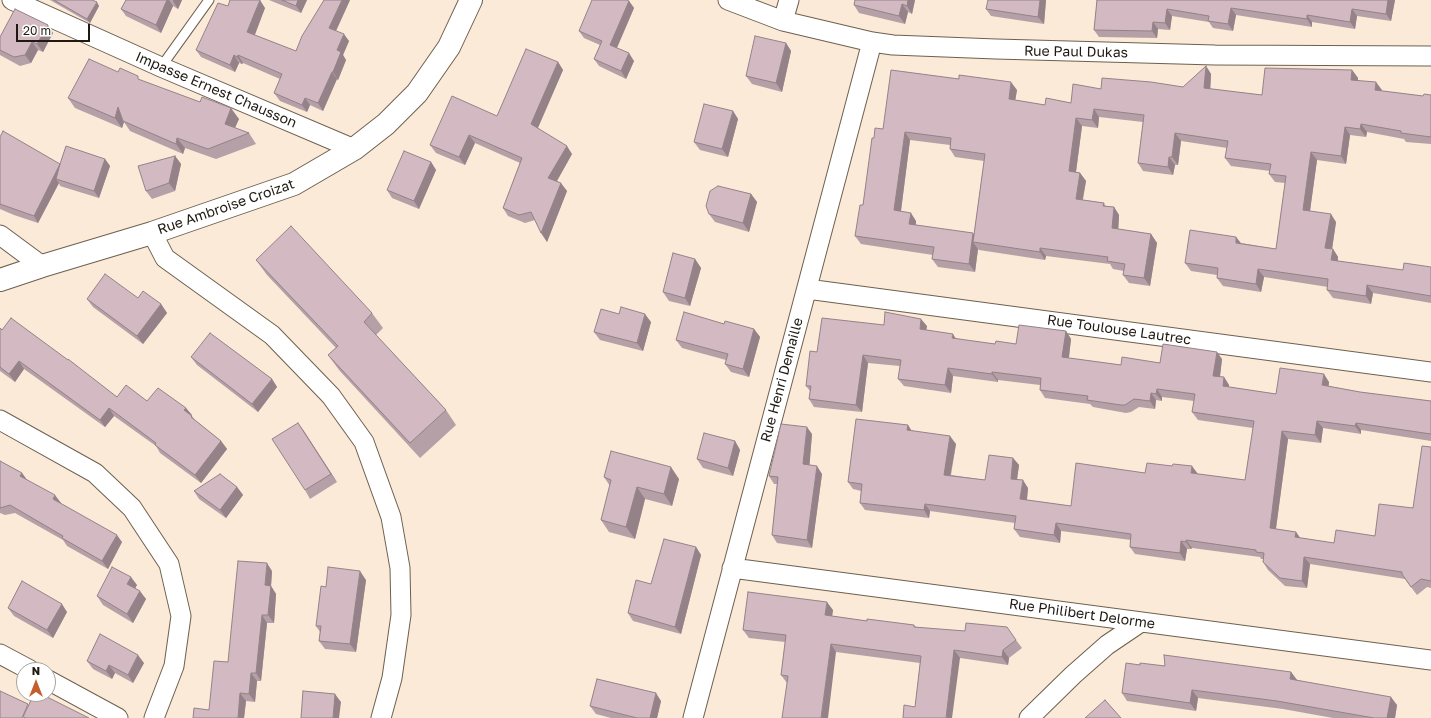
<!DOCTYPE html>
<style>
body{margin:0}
#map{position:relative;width:1431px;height:718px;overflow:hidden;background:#faead7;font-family:"Golos Text",sans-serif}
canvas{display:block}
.north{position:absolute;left:16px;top:662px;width:40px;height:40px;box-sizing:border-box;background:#fff;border:1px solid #a5a3a0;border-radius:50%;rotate:0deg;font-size:11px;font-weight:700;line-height:16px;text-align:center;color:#1f1912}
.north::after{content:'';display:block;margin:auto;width:14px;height:18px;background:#c45e2f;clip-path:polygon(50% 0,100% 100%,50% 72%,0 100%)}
.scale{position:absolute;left:16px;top:24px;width:74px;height:18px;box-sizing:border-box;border:2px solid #1f1912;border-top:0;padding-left:5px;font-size:12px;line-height:14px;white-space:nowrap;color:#1f1912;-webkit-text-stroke:3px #fff;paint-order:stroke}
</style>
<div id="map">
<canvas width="1431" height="718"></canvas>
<div class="north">N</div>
<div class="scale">20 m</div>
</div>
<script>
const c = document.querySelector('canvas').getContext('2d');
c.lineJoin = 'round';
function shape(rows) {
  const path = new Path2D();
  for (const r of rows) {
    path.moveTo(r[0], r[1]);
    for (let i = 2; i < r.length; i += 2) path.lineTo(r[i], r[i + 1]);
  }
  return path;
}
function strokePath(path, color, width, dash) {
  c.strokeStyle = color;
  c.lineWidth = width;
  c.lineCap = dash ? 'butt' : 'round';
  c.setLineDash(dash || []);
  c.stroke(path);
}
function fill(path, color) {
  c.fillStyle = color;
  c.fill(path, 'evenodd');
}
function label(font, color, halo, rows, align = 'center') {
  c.font = font + ' "Golos Text",sans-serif';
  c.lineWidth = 4;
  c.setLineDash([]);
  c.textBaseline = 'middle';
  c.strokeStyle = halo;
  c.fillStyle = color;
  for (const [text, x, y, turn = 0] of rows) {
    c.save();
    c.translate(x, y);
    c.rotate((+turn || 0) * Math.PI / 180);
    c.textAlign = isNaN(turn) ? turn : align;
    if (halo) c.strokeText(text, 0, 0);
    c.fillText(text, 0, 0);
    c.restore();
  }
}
const service = shape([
 [161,67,209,0]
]);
const minor = shape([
 [12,0,161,67,354,149],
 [728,0,783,21,872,42,893,45,996,49,1215,55,1431,56],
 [783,21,789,0],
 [152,233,165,258,272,335,331,396,364,442,391,517,400,568,401,615,392,678,381,718],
 [0,235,42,266],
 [807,289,1431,372],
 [0,420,95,473,132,508,169,564,181,616,174,666,154,718],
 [732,568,1431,660],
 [0,654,30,670],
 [48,680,118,718],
 [693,718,872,42],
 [1029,718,1073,675,1107,645,1141,622]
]);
const tertiary = shape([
 [0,280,42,266,152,233,294,184,354,149,386,124,417,93,449,47,471,0]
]);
const wall = shape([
 [50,0,92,0,99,6,90,23],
 [126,0,182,0,178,9,173,6,161,33,126,16,121,9],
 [269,0,307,0,301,13],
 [350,0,336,31,349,41,343,55,346,60,338,80,337,79,323,111,310,105,307,112,280,101,274,93,280,79,243,63,242,64,239,63,235,72,201,57,196,50,228,6,265,8,254,35,296,51],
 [915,0,912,14,908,12,905,24,859,13,854,5],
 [1046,0,1044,24,991,16,986,9],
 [1097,0,1395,0,1391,21,1357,16,1355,29,1312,22,1312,27,1236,15,1233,31,1213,28,1209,22,1172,16,1170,30,1158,29,1157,38,1099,37,1094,30],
 [629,1,634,8,617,48,634,61,626,79,599,66,594,59,600,45,584,38,579,31],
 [53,33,43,52,38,50,31,63,20,66,0,55,0,37],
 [786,43,791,51,782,92,752,84,746,76],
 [558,62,563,70,538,128,572,154,557,181,567,191,547,242,535,220,525,223,508,216,503,208,520,163,475,143,465,165,436,153,430,145,497,116],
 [1206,66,1211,74,1210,89,1262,95,1352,70,1358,78,1358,80,1382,91,1423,96,1431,95,1431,144,1406,142,1404,139,1367,132,1366,137,1350,135,1346,164,1317,160,1310,211,1336,222,1332,249,1333,249,1338,257,1338,261,1403,270,1431,267,1431,303,1373,293,1371,304,1333,298,1327,290,1328,287,1264,277,1261,292,1223,286,1217,278,1217,275,1191,271,1185,263,1236,237,1241,243,1276,249,1285,183,1275,182,1269,174,1270,171,1231,166,1225,158,1227,148,1181,141,1178,165,1175,165,1173,175,1143,171,1138,163,1143,122,1099,117,1098,128,1082,126,1076,172,1080,173,1086,181,1083,200,1104,203,1106,207,1114,207,1119,215,1118,229,1151,234,1157,243,1150,286,1129,283,1123,275,1124,271,1113,269,1110,264,1046,256,1045,260,979,250,978,249,975,272,938,267,932,259,933,255,861,244,855,236,863,205,874,138,883,129,1017,90,1015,100,1045,105,1071,103,1101,89,1183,87],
 [910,140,950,145,950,149,955,157,984,161,974,234,916,225,916,221,901,211],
 [118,72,239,119,235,128,249,133,256,144,216,159,185,148,183,154,130,131,124,122,122,128,75,108,68,98],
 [733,111,738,119,728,157,700,150,694,142],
 [0,137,60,164,105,159,110,166,99,198,60,186,59,183,38,223,14,215,0,209],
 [175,156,181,164,175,191,152,199,146,191],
 [431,162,436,170,419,209,392,198,387,190],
 [751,194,757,202,749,232,715,222,709,214],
 [695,259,701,268,690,306,669,301,663,292],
 [256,260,372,313,383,328,376,335,446,410,456,425,420,458,339,370,328,355,336,348,267,275],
 [138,298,161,304,167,313,143,344,93,307,87,299],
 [651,322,643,351,600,340,594,332],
 [724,324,754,329,760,337,749,377,731,372,725,364,726,360,682,348,676,340],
 [884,325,927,326,926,330,956,339,995,344,1016,344,1066,331,1071,339,1069,358,1121,365,1222,359,1220,377,1224,377,1229,385,1229,387,1276,394,1329,382,1328,386,1360,392,1431,401,1431,441,1361,430,1361,434,1323,428,1321,443,1288,439,1276,529,1296,532,1300,538,1334,543,1375,536,1413,508,1431,447,1431,588,1427,587,1417,595,1405,579,1310,564,1307,588,1285,586,1268,570,1263,562,1263,559,1261,559,1260,557,1192,548,1191,549,1187,549,1185,561,1135,554,1130,547,1131,540,1061,531,1060,543,1020,537,1014,529,1015,523,930,511,929,518,865,510,860,503,861,491,853,489,848,482,908,425,911,430,956,444,951,475,985,480,1013,458,1019,465,1017,480,1028,488,1027,500,1071,506,1145,473,1197,474,1245,480,1253,428,1198,420,1192,412,1194,401,1162,397,1162,401,1156,400,1155,409,1139,407,1131,412,1126,413,1093,407,1090,404,1045,398,1040,390,1040,385,998,380,998,382,953,376,951,393,904,386,898,379,900,366,868,363,862,412,814,407,809,399,810,391,806,386,817,352],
 [0,328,117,397,147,401,186,408,195,420,221,441,227,449,201,483,160,453,156,446,114,416,105,427,24,369,15,382,0,371],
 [191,357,272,379,277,387,258,412,197,365],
 [298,423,337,482,310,499,305,490],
 [812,434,809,465,822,474,812,548,777,543,772,535,777,484,774,484,769,476],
 [735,441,740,450,733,476,703,468,697,459],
 [0,461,22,473,27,480,61,503,60,503,122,542,108,569,67,546,63,540,15,513,5,515,0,513],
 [604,477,679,479,672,506,645,499,635,539,609,532,601,520,610,486],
 [237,487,243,495,226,518,199,499,194,491],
 [696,547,701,555,681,634,633,621,628,613,651,584],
 [272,571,271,586,276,594,274,623,267,623,261,681,257,681,255,702,246,701,244,718,193,718,209,710,228,662],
 [366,580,356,652,325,649,319,641,320,632,316,626],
 [137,585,135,588,146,599,133,623,103,605,97,596],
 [8,608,67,612,53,638,14,616],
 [833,610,832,616,867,621,914,625,916,627,1016,640,1022,648,1009,658,1008,665,960,658,915,707,920,663,836,652,787,683,781,675,785,642,749,638,743,630],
 [87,661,144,663,133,683,115,673,112,679,93,669],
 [1140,665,1165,666,1291,672,1297,680,1397,705,1395,718,1333,718,1283,709,1198,698,1196,711,1127,701,1122,693],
 [661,701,657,718,611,718,596,714,590,706]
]);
const shadedWall = shape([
 [167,0,169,0,173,6,161,33,156,25],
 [173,0,182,0,178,9,173,1],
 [260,0,265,8,253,40,247,32],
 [298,0,307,0,301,13,296,6],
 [342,0,350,0,334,35,329,28],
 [908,0,915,0,912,14,907,6],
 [1040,0,1046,0,1044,24,1038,17],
 [1388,0,1395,0,1391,21,1386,14],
 [629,1,634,8,615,52,610,45],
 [97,2,99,6,90,23,87,19],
 [902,4,908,12,905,24,899,16],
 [1231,8,1236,15,1233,31,1228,24],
 [1167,9,1172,16,1170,30,1165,23],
 [1352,9,1357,16,1355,29,1350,22],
 [1307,15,1312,22,1312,27,1307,19],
 [1153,22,1158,29,1157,38,1152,31],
 [48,25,53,33,43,52,37,44],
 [344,34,349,41,343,55,346,60,338,80,333,72,337,50],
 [32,42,38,50,31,63,25,55],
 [786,43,791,51,782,92,776,83],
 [629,53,634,61,626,79,621,71],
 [234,55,239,63,235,72,230,65],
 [238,55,243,63,242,64,237,57],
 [558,62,563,70,536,132,531,124],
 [1206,66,1211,74,1210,96,1204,88],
 [1352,70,1358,78,1357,88,1351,80],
 [332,72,337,79,323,111,318,103],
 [1011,82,1017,90,1014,108,1009,99],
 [1376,82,1382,90,1380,98,1375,90],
 [305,98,310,105,307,112,302,105],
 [118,107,124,122,122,128,115,118],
 [231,108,239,119,232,134,225,124],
 [1094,109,1099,117,1098,128,1092,120],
 [733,111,738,119,728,157,722,149],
 [1076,118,1082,126,1075,179,1069,171],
 [1361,124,1367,132,1366,137,1360,129],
 [1345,127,1350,135,1346,164,1341,156],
 [905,132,910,140,900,218,894,210],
 [1175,133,1181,141,1178,165,1172,157],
 [469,135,475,143,465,165,459,157],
 [177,138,185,148,183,154,176,144],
 [567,146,572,154,554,186,548,178],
 [1311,152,1317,160,1309,218,1303,210],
 [175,156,181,164,175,191,169,183],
 [1169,157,1175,165,1173,175,1168,167],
 [105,159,110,166,99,198,94,191],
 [431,162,436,170,419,209,414,201],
 [60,164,56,179,59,183,38,223,34,216],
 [1080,173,1086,181,1081,207,1076,199],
 [561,183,567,191,547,242,541,233],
 [751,194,757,202,749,232,743,223],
 [1114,207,1119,215,1118,236,1112,228],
 [911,213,916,221,915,232,909,224],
 [1331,214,1336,222,1331,256,1325,248],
 [973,233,979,241,973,242,978,249,975,272,969,264],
 [1151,234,1157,243,1150,286,1144,278],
 [1236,237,1242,245,1236,243],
 [1040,248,1046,256,1045,260,1040,252],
 [1333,249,1338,257,1337,268,1331,260],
 [695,259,701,268,690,306,685,298],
 [1258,269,1264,277,1261,292,1256,284],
 [1367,285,1373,293,1371,304,1366,296],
 [161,304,167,313,143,344,137,336],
 [645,314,651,322,643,351,637,343],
 [921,319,927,326,925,337,920,329],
 [754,329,760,337,749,377,743,369],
 [1066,331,1071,339,1068,364,1062,357],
 [953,334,958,342,952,338],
 [1217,352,1222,359,1219,384,1213,376],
 [863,355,868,363,862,412,856,405],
 [19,361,24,369,15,382,9,374],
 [948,368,953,376,951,393,945,385],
 [992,372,998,380,998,382,992,374],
 [1324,374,1329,382,1328,393,1322,385],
 [1224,377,1229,385,1228,394,1223,386],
 [272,379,277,387,258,412,252,404],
 [1157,389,1162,397,1162,401,1156,394],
 [1151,393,1156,400,1155,409,1150,401],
 [109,408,114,416,105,427,100,420],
 [186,408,192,415,190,418,184,410],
 [1317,421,1323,428,1321,443,1315,435],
 [298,423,304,431,337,482,331,474],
 [1356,423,1361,430,1361,434,1355,426],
 [908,425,913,433,907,430],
 [807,427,812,434,809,472,803,464],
 [1282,431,1288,439,1275,535,1270,528],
 [950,436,956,444,949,482,944,475],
 [221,441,227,449,201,483,195,475],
 [735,441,740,450,733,476,728,468],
 [1013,458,1019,465,1016,486,1011,479],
 [817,466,822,474,812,548,807,540],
 [1192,466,1198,474,1191,473],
 [671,467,679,479,672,506,664,494],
 [22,473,27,480,20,476],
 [1023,480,1028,488,1026,507,1020,499],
 [237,487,243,495,226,518,220,510],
 [637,487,645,499,635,539,626,527],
 [55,495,61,503,58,507,53,499],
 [925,504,930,511,929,518,924,510],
 [1056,523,1061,531,1060,543,1054,535],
 [1296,532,1301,539,1295,537],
 [117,535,122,542,108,569,102,561],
 [1186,540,1192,548,1191,549,1186,542],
 [1181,541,1187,549,1185,561,1180,553],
 [696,547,701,555,681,634,675,627],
 [1304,557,1310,564,1307,588,1302,581],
 [267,563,272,571,271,586,276,594,274,623,268,615,265,585],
 [360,571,366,580,356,652,350,644],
 [131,577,137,585,133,592,127,584],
 [140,591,146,599,133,623,127,614],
 [827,602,833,610,831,623,825,615],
 [62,604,67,612,53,638,47,630],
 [262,615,267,623,261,681,256,673],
 [831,644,836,652,828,718,821,718],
 [954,650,960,658,952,718,946,718],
 [1003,650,1009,658,1008,665,1002,657],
 [138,655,144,663,133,683,128,675],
 [109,665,115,673,112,679,106,671],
 [1291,672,1297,680,1296,687,1290,679],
 [251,673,257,681,255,702,249,694],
 [1192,690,1198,698,1196,711,1190,703],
 [240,693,246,701,244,718,238,718],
 [656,693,661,701,657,718,650,718],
 [335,694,341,702,339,718,333,718],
 [1391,697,1397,705,1395,718,1387,718]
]);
const building = shape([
 [54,0,92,0,97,2,87,19,54,0],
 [126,0,167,0,156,25,121,9,126,0],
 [230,0,260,0,247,32,296,51,302,36,324,0,342,0,329,28,344,34,337,50,341,52,333,72,332,72,318,103,305,98,302,105,274,93,282,74,238,55,237,57,234,55,230,65,196,50,218,3,228,6,230,0],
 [282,0,298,0,296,6,282,0],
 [592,0,627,0,629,1,610,45,629,53,621,71,594,59,602,41,579,31,592,0],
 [855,0,908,0,907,6,902,4,899,16,854,5,855,0],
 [988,0,1040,0,1038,17,986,9,988,0],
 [1097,0,1388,0,1386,14,1352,9,1350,22,1307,15,1307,19,1231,8,1228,24,1208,21,1209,16,1167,9,1165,23,1153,22,1152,31,1094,30,1097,0],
 [15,9,48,25,37,44,32,42,25,55,14,57,0,50,0,37,15,9],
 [755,36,786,43,776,83,746,76,755,36],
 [526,49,558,62,531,124,567,146,548,178,561,183,541,233,531,212,519,215,503,208,522,158,469,135,459,157,430,145,452,96,497,116,526,49],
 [89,59,118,72,120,68,138,76,138,79,200,102,202,97,231,108,225,124,249,133,208,149,177,138,176,144,123,121,118,107,115,118,68,98,89,59],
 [1206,66,1204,88,1262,95,1265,68,1352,70,1351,80,1376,82,1375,90,1423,96,1424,94,1431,95,1431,137,1401,133,1401,131,1361,124,1360,129,1345,127,1341,156,1311,152,1303,210,1331,214,1325,248,1333,249,1331,260,1403,270,1404,263,1431,267,1431,296,1367,285,1366,296,1327,290,1328,279,1258,269,1256,284,1217,278,1218,268,1185,263,1190,230,1236,237,1236,243,1276,249,1286,176,1269,174,1271,164,1225,158,1228,141,1175,133,1172,157,1169,157,1168,167,1138,163,1144,115,1094,109,1092,120,1076,118,1069,171,1080,173,1076,199,1104,203,1103,206,1114,207,1112,228,1151,234,1144,278,1123,275,1125,264,1107,261,1108,257,1040,248,1040,252,973,242,985,154,950,149,951,138,905,132,894,210,911,213,909,224,973,233,969,264,932,259,934,247,855,236,860,205,863,205,872,138,874,138,875,128,883,129,891,70,959,79,959,75,1011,82,1009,99,1045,105,1046,98,1071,103,1073,84,1101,89,1102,78,1151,82,1183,87,1206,66],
 [704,104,733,111,722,149,694,142,704,104],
 [3,131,60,164,66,146,105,159,94,191,56,179,60,164,34,216,0,204,0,137,3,131],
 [404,151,431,162,414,201,387,190,404,151],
 [175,156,169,183,146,191,138,166,175,156],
 [718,186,751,194,743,223,709,214,706,206,710,191,718,186],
 [291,226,372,313,364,322,446,410,410,443,328,355,338,346,256,260,291,226],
 [673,253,695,259,685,298,663,292,673,253],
 [105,274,138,298,143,291,161,304,137,336,87,299,105,274],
 [621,307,645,314,637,343,594,332,601,309,619,314,621,307],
 [684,312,724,324,725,321,754,329,743,369,725,364,728,354,676,340,684,312],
 [885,312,921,319,920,329,953,334,952,338,995,344,996,341,1016,344,1019,325,1066,331,1062,357,1121,365,1122,357,1160,363,1163,344,1217,352,1213,376,1224,377,1223,386,1276,394,1280,368,1324,374,1322,385,1360,392,1431,401,1431,434,1356,423,1355,426,1317,421,1315,435,1282,431,1270,528,1296,532,1295,537,1334,543,1336,530,1375,536,1379,504,1413,508,1422,446,1431,447,1431,581,1421,579,1411,587,1402,574,1402,572,1304,557,1302,581,1280,578,1263,562,1264,553,1256,552,1256,550,1186,540,1186,542,1181,541,1180,553,1130,547,1131,534,1056,523,1054,535,1014,529,1016,516,925,504,924,510,860,503,862,484,848,482,856,419,908,425,907,430,950,436,944,475,985,480,989,455,1013,458,1011,479,1023,480,1020,499,1071,506,1076,463,1145,473,1147,463,1172,466,1173,464,1192,466,1191,473,1245,480,1254,421,1192,412,1195,394,1157,389,1156,394,1151,393,1150,401,1134,399,1125,405,1121,405,1087,400,1088,396,1040,390,1041,378,992,372,992,374,948,368,945,385,898,379,901,360,863,355,856,405,809,399,811,386,806,386,810,351,817,352,822,318,884,325,885,312],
 [11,318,68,360,68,359,117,397,126,385,147,401,158,388,186,408,184,410,192,416,191,417,221,441,195,475,155,445,156,443,109,408,100,420,19,361,9,374,0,367,0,328,2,330,11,318],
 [210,333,272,379,252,404,191,357,210,333],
 [298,423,331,474,305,490,272,439,298,423],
 [781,424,807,427,803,464,817,466,807,540,772,535,778,477,769,476,781,424],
 [704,433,735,441,728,468,697,459,704,433],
 [611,451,671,467,664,494,637,487,626,527,601,520,611,480,604,477,611,451],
 [0,461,22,473,20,476,55,495,53,499,117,535,102,561,62,538,63,536,10,505,0,508,0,461],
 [220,474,237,487,220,510,194,491,220,474],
 [664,539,696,547,675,627,628,613,636,580,651,584,664,539],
 [238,561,267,563,265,585,271,586,268,615,262,615,256,673,251,673,249,694,240,693,238,718,193,718,194,708,209,710,214,661,228,662,238,561],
 [112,567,131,577,127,584,140,591,127,614,97,596,112,567],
 [328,567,360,571,350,644,319,641,321,626,316,626,321,586,326,587,328,567],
 [22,581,62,604,47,630,8,608,22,581],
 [748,592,827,602,825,615,867,621,867,619,914,625,914,627,965,631,966,623,1007,627,1016,640,1003,650,1002,657,954,650,946,718,903,718,904,705,915,707,921,656,831,644,821,718,782,718,788,676,781,675,786,635,743,630,748,592],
 [100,634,138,655,128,675,109,665,106,671,87,661,100,634],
 [1164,655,1291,672,1290,679,1391,697,1387,718,1374,718,1277,701,1192,690,1190,703,1122,693,1126,663,1140,665,1140,663,1165,666,1164,655],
 [597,679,656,693,650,718,637,718,590,706,597,679],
 [0,691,28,704,22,718,0,718,0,691],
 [303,691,335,694,333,718,301,718,303,691],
 [34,694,41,694,89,718,26,718,23,717,34,694],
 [1105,700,1121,718,1085,718,1105,700]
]);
const streetNames = [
 ["Rue Paul Dukas",1076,52,1],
 ["Impasse Ernest Chausson",216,90,23],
 ["Rue Ambroise Croizat",226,207,-19],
 ["Rue Toulouse Lautrec",1119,330,8],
 ["Rue Henri Demaille",782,380,-75],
 ["Rue Philibert Delorme",1082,614,8]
];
strokePath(service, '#6e6050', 11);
strokePath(minor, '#6e6050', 21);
strokePath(tertiary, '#6e6050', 24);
strokePath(service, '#fff', 9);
strokePath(minor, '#fff', 19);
strokePath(tertiary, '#fff', 22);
fill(wall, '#b5a0a7');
fill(shadedWall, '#948288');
fill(building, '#d3bac2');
strokePath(building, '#948288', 1);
label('14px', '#1f1912', '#fff', streetNames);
</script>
